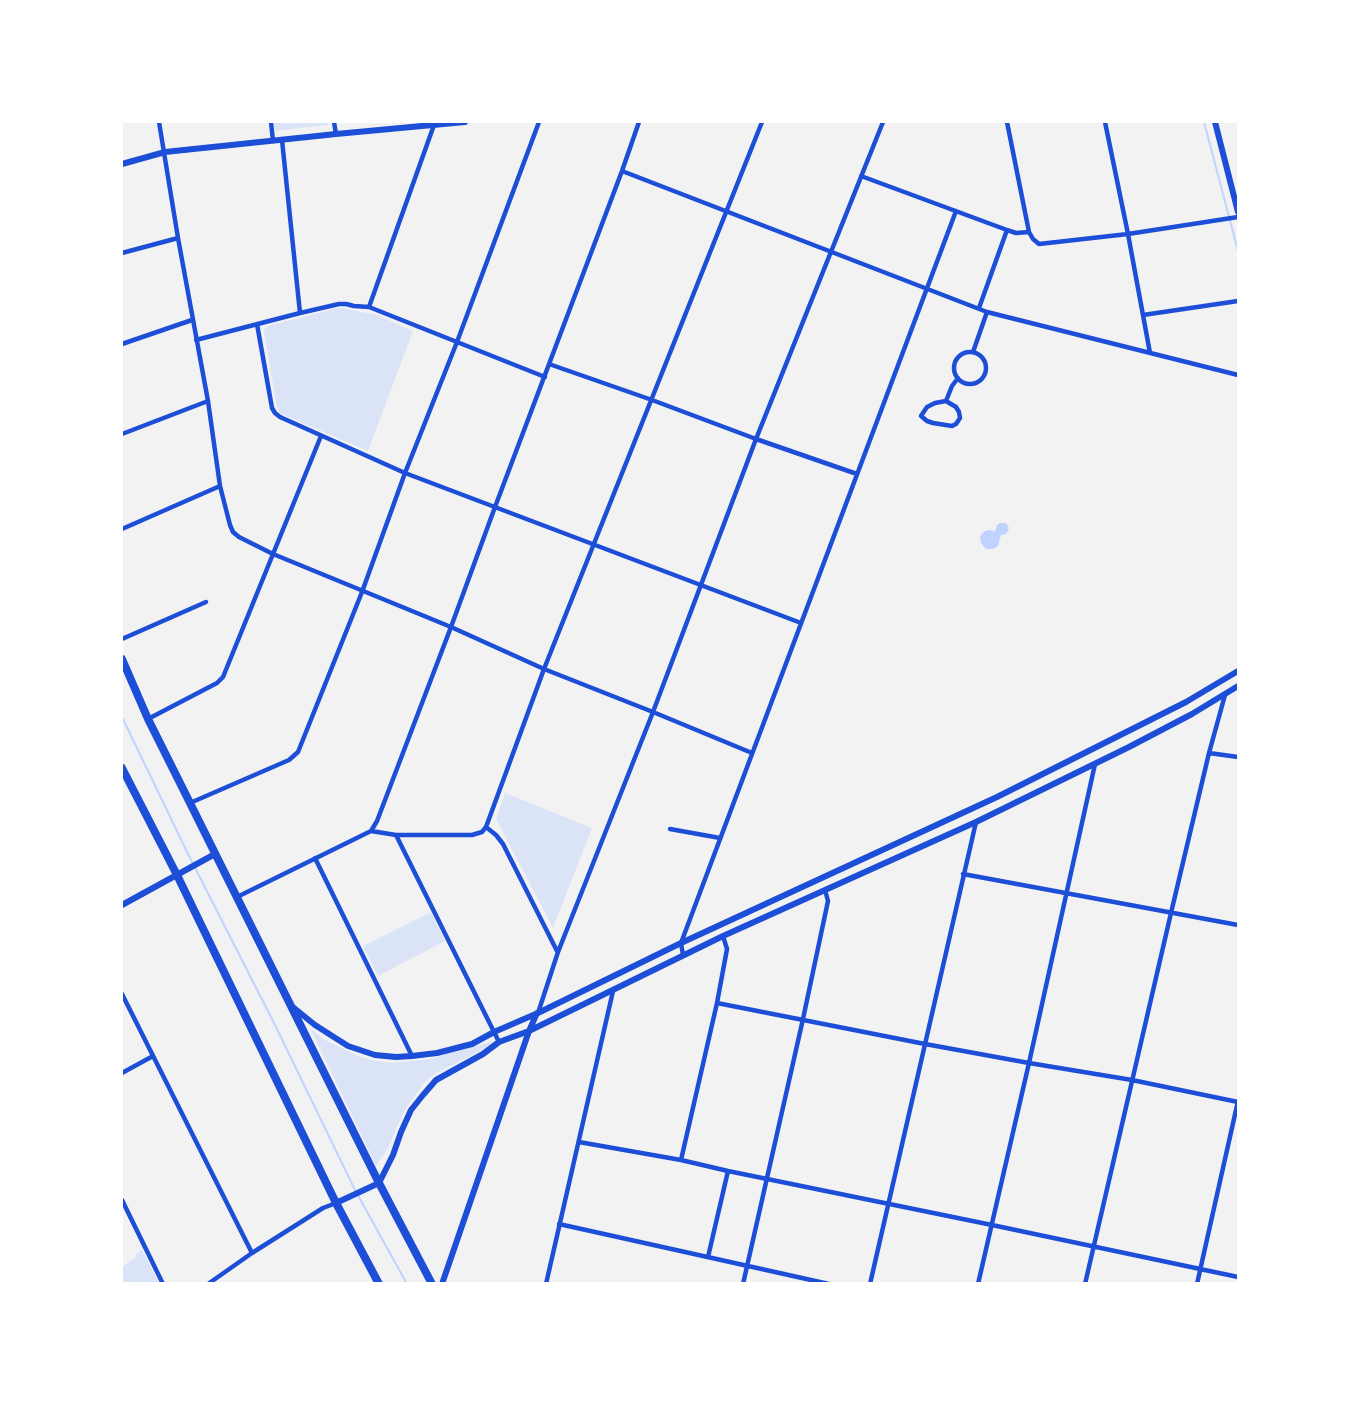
<!DOCTYPE html>
<style>
body{margin:0}
#map{position:relative;width:1360px;height:1405px;overflow:hidden;background:#f2f2f2;font-family:"Space Grotesk",sans-serif}
canvas{display:block}
.frame{position:absolute;inset:0;border:123px solid #fff;pointer-events:none}
</style>
<div id="map">
<canvas width="1360" height="1405"></canvas>
<div class="frame"></div>
</div>
<script>
const c = document.querySelector('canvas').getContext('2d');
c.lineJoin = 'round';
function fill(path, color) {
  c.fillStyle = color;
  c.fill(path, 'evenodd');
}
function shape(rows) {
  const path = new Path2D();
  for (const r of rows) {
    if (r.length === 3) {
      path.moveTo(r[0] + r[2], r[1]);
      path.arc(r[0], r[1], r[2], 0, 2 * Math.PI);
      continue;
    }
    path.moveTo(r[0], r[1]);
    for (let i = 2; i < r.length; i += 2) path.lineTo(r[i], r[i + 1]);
  }
  return path;
}
function strokePath(path, color, width, dash) {
  c.strokeStyle = color;
  c.lineWidth = width;
  c.lineCap = dash ? 'butt' : 'round';
  c.setLineDash(dash || []);
  c.stroke(path);
}
const green = shape([
 [274,122,330,122,327,125,275,131],
 [337,308,343,308,361,312,375,314,413,331,368,451,281,414,277,408,264,332,265,328,268,326],
 [505,793,592,828,553,928,496,819],
 [431,912,445,941,378,976,363,946],
 [310,1028,325,1040,360,1057,376,1061,393,1063,430,1059,491,1042,498,1042,436,1073,424,1083,404,1111,388,1148,376,1166],
 [142,1250,159,1283,122,1283,122,1267,136,1257,135,1255]
]);
const water = shape([
 [1000,523,1006,523,1009,528,1006,534,1001,535,998,546,993,549,986,549,981,543,980,537,983,532,988,530,995,531,997,525]
]);
const stream = shape([
 [1204,122,1238,251],
 [122,717,189,856,274,1023,355,1190,407,1284]
]);
const minor = shape([
 [159,122,178,238,208,401,220,486,230,525,233,532,239,537,273,554,451,627,544,669,653,712,752,753],
 [271,122,273,141],
 [334,122,336,134],
 [1007,122,1029,232],
 [1105,122,1128,234,1150,353],
 [282,140,300,313],
 [622,171,987,312,1238,375],
 [861,176,1007,230,1016,233,1029,232,1033,239,1039,244,1128,234,1238,217],
 [122,253,178,238],
 [369,307,434,125],
 [979,308,1007,230],
 [1143,315,1238,301],
 [257,324,272,408,275,413,280,417,405,473,801,623],
 [196,340,300,313,339,304,346,304,354,306,369,307,545,377],
 [122,344,192,320],
 [973,352,987,312],
 [970,368,16],
 [549,364,652,400,756,439,857,474],
 [946,401,956,407,959,412,960,418,956,424,952,426,933,423,927,421,921,416,927,407,935,403,946,401],
 [946,401,952,386,958,378],
 [122,434,208,401],
 [122,529,220,486],
 [122,639,206,602],
 [148,719,217,683,223,677,321,436],
 [1209,753,1238,757],
 [190,803,289,760,298,752,362,592,405,473,457,342,539,122],
 [486,827,496,835,503,844,557,951],
 [670,829,720,838],
 [371,831,396,835,472,835,482,832,486,827,544,669,762,122],
 [371,831,377,821,451,627,495,507,622,171,639,122],
 [396,835,499,1042],
 [315,858,412,1056],
 [963,874,1238,925],
 [237,897,371,831],
 [683,955,681,943,956,211],
 [122,994,252,1253],
 [717,1003,925,1044,1029,1063,1132,1080,1238,1102],
 [538,1013,558,952,653,712,756,439,883,122],
 [122,1073,153,1056],
 [579,1142,681,1160,728,1171,992,1225,1238,1277],
 [681,1160,717,1003,727,949,723,936],
 [122,1200,163,1284],
 [559,1224,829,1284],
 [708,1257,728,1171],
 [208,1284,252,1253,323,1208,336,1203],
 [546,1284,613,991],
 [743,1284,803,1019,828,901,825,890],
 [870,1284,976,822],
 [978,1284,1029,1063,1095,764],
 [1085,1284,1171,913,1209,753,1225,695],
 [1197,1284,1238,1101]
]);
const tertiary = shape([
 [1215,122,1238,212],
 [122,164,165,152,336,134,465,122],
 [122,905,215,854],
 [294,1008,315,1025,348,1046,375,1055,396,1057,412,1056,437,1053,472,1044,494,1032,538,1013,681,943,997,797,1186,702,1238,671],
 [336,1203,379,1183,393,1155,401,1132,411,1110,423,1095,436,1080,483,1054,499,1042,529,1031,723,936,976,822,1129,747,1192,714,1238,686],
 [442,1284,529,1031,537,1013]
]);
const trunk = shape([
 [122,659,148,719,190,803,379,1183,432,1284],
 [122,768,177,875,336,1203,379,1284]
]);
fill(green, '#dbe4f7');
fill(water, '#bfd3fe');
strokePath(stream, '#bfd3fe', 2);
strokePath(minor, '#1d4ed8', 4.5);
strokePath(tertiary, '#1d4ed8', 6);
strokePath(trunk, '#1d4ed8', 8);
</script>
